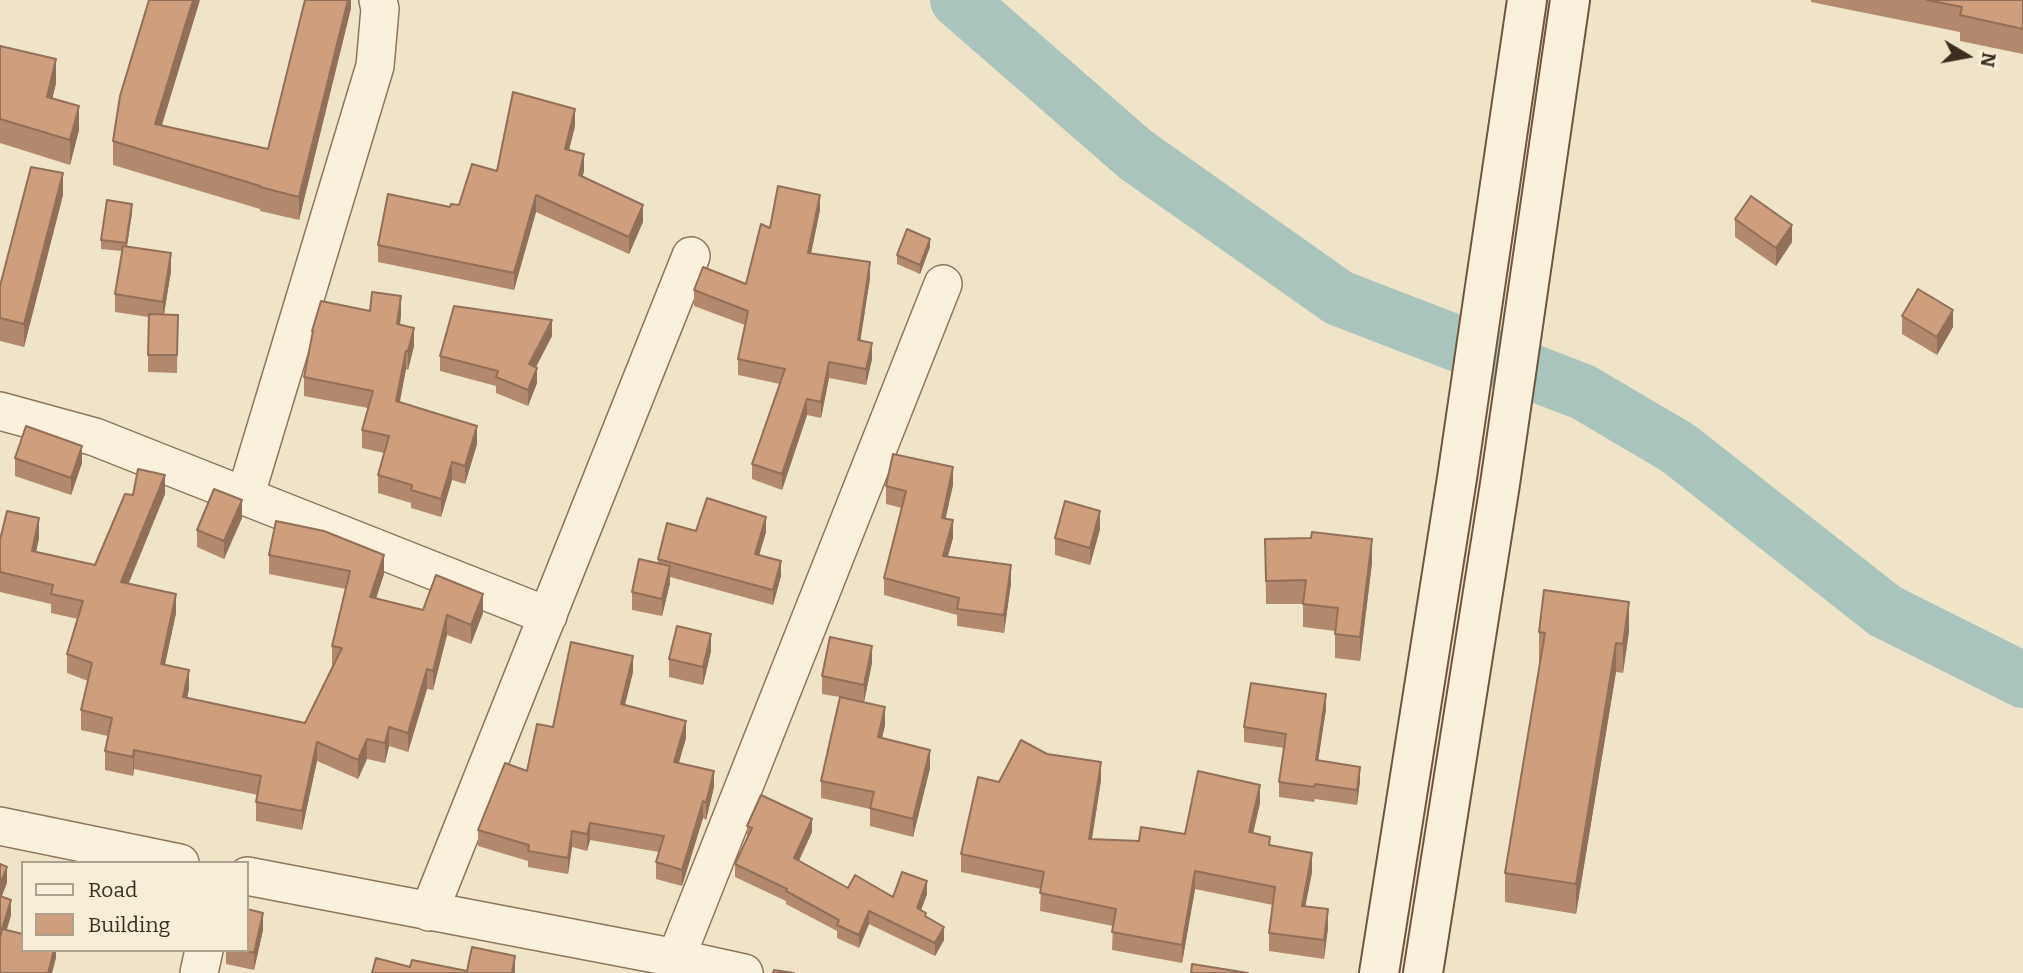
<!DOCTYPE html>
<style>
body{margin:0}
#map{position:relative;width:2023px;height:973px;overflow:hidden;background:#f0e4c8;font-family:Bitter,serif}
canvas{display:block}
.legend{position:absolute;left:21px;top:861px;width:228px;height:91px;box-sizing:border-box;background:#f7eed8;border:2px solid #ada18e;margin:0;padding:9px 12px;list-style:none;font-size:21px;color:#3d2e20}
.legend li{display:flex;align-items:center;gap:14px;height:35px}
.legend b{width:35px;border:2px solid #ada18e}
.north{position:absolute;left:1932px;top:21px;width:70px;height:70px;-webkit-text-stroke:5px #f7eed8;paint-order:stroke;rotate:100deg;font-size:19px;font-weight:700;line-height:28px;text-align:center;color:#3d2e20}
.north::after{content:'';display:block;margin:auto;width:24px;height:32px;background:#3d2e20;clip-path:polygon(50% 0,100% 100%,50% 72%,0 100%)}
</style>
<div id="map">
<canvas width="2023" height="973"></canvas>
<ul class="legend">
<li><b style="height:9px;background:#faf1dc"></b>Road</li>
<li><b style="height:19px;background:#cf9f7d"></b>Building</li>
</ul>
<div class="north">N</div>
</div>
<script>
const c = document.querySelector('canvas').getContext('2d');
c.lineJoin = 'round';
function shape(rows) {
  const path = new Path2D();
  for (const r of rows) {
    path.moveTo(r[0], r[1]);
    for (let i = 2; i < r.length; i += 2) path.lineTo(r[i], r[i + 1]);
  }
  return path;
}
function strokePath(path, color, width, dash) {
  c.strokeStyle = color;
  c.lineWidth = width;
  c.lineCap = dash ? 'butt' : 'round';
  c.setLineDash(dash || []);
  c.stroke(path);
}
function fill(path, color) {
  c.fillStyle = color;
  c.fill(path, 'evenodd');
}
const river = shape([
 [958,0,1136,155,1339,298,1583,392,1678,448,1885,611,2023,680]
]);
const minor = shape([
 [0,411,95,437,548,616],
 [245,497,375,66,380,9,378,0],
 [0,826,180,863],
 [247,876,676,958,744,973],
 [429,912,691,256],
 [199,973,204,950],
 [673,973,676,958,943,284]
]);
const secondary = shape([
 [1379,973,1457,478,1527,0],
 [1423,973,1500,484,1570,0]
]);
const wall = shape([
 [351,0,351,8,299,220,260,211,260,209,113,165,113,141,268,149],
 [1811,0,2023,0,2023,54,1960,41,1960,32,1811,2],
 [0,46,56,83,52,99,79,130,70,165,0,143],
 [575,126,569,150,584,171,582,177,643,222,629,254,536,212,514,290,378,262,378,245,450,207,459,205,497,171],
 [63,195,24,347,0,341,0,287],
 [820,210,811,253,870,278,860,341,872,359,866,385,829,378,821,418,807,415,782,490,752,479,752,464,780,384,738,375,738,359,745,325,694,306,694,290,746,284,770,228],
 [132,213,127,246,171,271,164,314,178,315,177,373,148,372,148,317,115,312,115,294,122,251,101,249,101,240],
 [1735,219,1792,242,1776,266,1735,237],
 [930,247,920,274,897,264,897,255],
 [370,311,401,315,400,325,414,346,408,370,406,369,400,402,477,444,465,484,452,480,441,517,411,508,411,503,378,493,378,475,384,453,362,448,362,430,368,408,304,396,304,377,312,339,312,331],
 [1902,316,1953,327,1937,355,1902,334],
 [552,336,536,367,537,383,528,406,496,393,496,386,440,371,440,356],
 [15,458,82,463,71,495,15,476],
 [953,485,945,519,953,538,948,556,1011,583,1004,633,957,626,957,615,884,595,884,578,902,508,886,504,886,486],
 [165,494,129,583,176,613,165,664,189,689,187,698,305,723,334,665,332,665,332,646,346,589,269,574,269,555,384,574,376,599,423,610,483,613,471,644,447,635,433,690,427,689,408,752,389,746,385,763,367,759,358,779,317,761,302,830,256,821,256,802,258,795,134,769,133,776,105,770,105,751,108,736,81,730,81,710,88,681,67,673,67,654,78,619,51,613,51,604,0,592,0,540,39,538,36,552,95,565,133,495],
 [242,518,224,559,197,547,197,530],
 [1100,529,1090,565,1055,555,1055,538],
 [696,531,766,532,759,555,781,576,773,605,670,577,670,583,662,616,632,610,632,592,658,563,658,559],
 [1265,539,1372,563,1360,661,1335,658,1335,631,1303,627,1303,604,1266,604],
 [1629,631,1623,673,1616,672,1576,914,1505,902,1505,873,1540,662,1539,662,1539,632],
 [711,651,703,685,669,677,669,659],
 [872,663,864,702,885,725,882,738,930,768,913,837,870,826,870,809,821,798,821,781,840,697,822,694,822,676],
 [633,672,625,705,686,738,679,763,714,787,706,820,703,818,682,886,656,879,656,862,659,852,590,840,587,851,572,847,568,874,528,867,528,861,478,846,478,830,527,771],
 [1326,709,1318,760,1360,781,1357,805,1315,799,1314,802,1279,797,1279,782,1284,748,1244,742,1244,727],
 [1047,754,1101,780,1092,839,1139,841,1185,834,1260,803,1253,833,1312,872,1305,906,1328,928,1324,959,1269,951,1269,933,1273,905,1195,889,1182,963,1112,950,1113,926,1040,911,1041,889,961,872,961,854,999,782],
 [747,826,812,832,799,861,848,888,893,897,927,894,921,910,944,940,935,956,869,924,859,948,837,938,837,931,786,904,786,901,735,877,735,864,747,839],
 [263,930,254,970,226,964,226,950,247,950]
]);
const shadedWall = shape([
 [193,0,200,0,155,148,155,124],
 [348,0,351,0,351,8,299,220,299,197],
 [56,59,56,83,47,122,47,97],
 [79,106,79,130,70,165,70,140],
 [575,109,575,126,565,166,565,149],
 [584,154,584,171,579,192,579,175],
 [63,173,63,195,24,347,24,324],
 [536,195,536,212,514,290,514,273],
 [820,195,820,210,808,268,808,253],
 [132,204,132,213,126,252,126,243],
 [643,205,643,222,629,254,629,237],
 [1792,225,1792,242,1776,266,1776,248],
 [930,239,930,247,920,274,920,265],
 [171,253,171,271,163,320,163,302],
 [870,262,870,278,858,356,858,340],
 [401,296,401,315,397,343,397,324],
 [1953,310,1953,327,1937,355,1937,337],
 [552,320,552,336,529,380,529,364],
 [414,328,414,346,408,370,408,351],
 [872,343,872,359,866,385,866,369],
 [406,351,406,369,396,419,396,401],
 [829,362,829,378,821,418,821,402],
 [537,368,537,383,528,406,528,390],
 [807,399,807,415,782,490,782,474],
 [477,426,477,444,465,484,465,466],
 [82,446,82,463,71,495,71,478],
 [452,462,452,480,441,517,441,499],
 [953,467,953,485,942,535,942,518],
 [165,475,165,494,121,601,121,582],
 [242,500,242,518,224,559,224,541],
 [1100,511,1100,529,1090,565,1090,548],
 [766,517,766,532,755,569,755,554],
 [39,518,39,538,32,570,32,551],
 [953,520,953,538,943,573,943,556],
 [1372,539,1372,563,1360,661,1360,637],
 [384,555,384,574,370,616,370,597],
 [781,561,781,576,773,605,773,590],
 [1011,565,1011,583,1004,633,1004,615],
 [670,566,670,583,662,616,662,599],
 [176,594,176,613,161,683,161,664],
 [483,594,483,613,471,644,471,625],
 [1629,602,1629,631,1623,673,1623,644],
 [447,615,447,635,433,690,433,671],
 [711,634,711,651,703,685,703,667],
 [1616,643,1616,672,1576,914,1576,884],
 [872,646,872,663,864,702,864,685],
 [633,656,633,672,621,720,621,704],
 [427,669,427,689,408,752,408,733],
 [189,670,189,689,183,717,183,697],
 [1326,694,1326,709,1316,775,1316,760],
 [885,707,885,725,878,755,878,737],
 [686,721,686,738,674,778,674,762],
 [389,727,389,746,385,763,385,743],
 [367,739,367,759,358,779,358,760],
 [317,742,317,761,302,830,302,811],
 [134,750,134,769,133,776,133,757],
 [930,750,930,768,913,837,913,819],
 [1101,762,1101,780,1089,857,1089,839],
 [1360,767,1360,781,1357,805,1357,790],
 [714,771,714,787,706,820,706,803],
 [1260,785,1260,803,1249,851,1249,832],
 [703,801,703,818,682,886,682,870],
 [812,819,812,832,794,871,794,858],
 [590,823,590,840,587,851,587,834],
 [572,831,572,847,568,874,568,858],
 [1312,853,1312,872,1302,924,1302,906],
 [7,867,7,883,0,901,0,885],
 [1195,871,1195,889,1182,963,1182,945],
 [927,881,927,894,917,921,917,908],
 [11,900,11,916,0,952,0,935],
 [1328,909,1328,928,1324,959,1324,940],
 [869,911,869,924,859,948,859,935],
 [263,913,263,930,254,970,254,953],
 [944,927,944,940,935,956,935,943],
 [54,950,56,950,56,958,52,973,48,973],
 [515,956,515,973,512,973]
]);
const building = shape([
 [149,0,193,0,155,124,268,149,305,0,348,0,299,197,260,187,260,186,113,141,120,96,149,0],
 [1927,0,2023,0,2023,29,1960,15,1962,7,1927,0],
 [0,46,56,59,47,97,79,106,70,140,0,119,0,46],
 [513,92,575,109,565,149,584,154,579,175,643,205,629,237,536,195,514,273,378,245,388,194,450,207,451,204,459,205,472,164,497,171,513,92],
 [31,167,63,173,24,324,0,318,0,286,31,167],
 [778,186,820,195,808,253,870,262,858,340,872,343,866,369,829,362,821,402,807,399,782,474,752,464,785,369,738,359,748,311,694,290,703,267,746,284,761,224,770,228,778,186],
 [1751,196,1792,225,1776,248,1735,219,1751,196],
 [107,200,132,204,126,243,101,240,107,200],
 [907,229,930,239,920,265,897,255,907,229],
 [123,246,171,253,163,302,115,294,123,246],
 [1918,289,1953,310,1937,337,1902,316,1918,289],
 [372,292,401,296,397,324,414,328,408,351,406,351,396,401,477,426,465,466,452,462,441,499,411,490,412,485,378,475,389,436,362,430,373,391,304,377,313,331,312,331,321,301,370,311,372,292],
 [454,306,552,320,529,364,537,368,528,390,496,377,498,371,440,356,454,306],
 [149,314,178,315,177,355,148,355,149,314],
 [26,426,82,446,71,478,15,458,26,426],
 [893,454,953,467,942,518,953,520,943,556,1011,565,1004,615,957,609,959,598,884,578,906,491,886,486,893,454],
 [138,469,165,475,121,582,176,594,161,664,189,670,183,697,305,723,342,648,332,646,350,571,269,555,276,521,324,531,384,555,370,597,423,610,436,575,483,594,471,625,447,615,433,671,427,669,408,733,389,727,385,743,367,739,358,760,317,742,302,811,256,802,261,776,134,750,133,757,105,751,112,718,81,710,92,663,67,654,83,601,51,594,53,585,0,572,0,540,7,511,39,518,32,551,95,565,125,494,133,495,138,469],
 [214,489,242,500,224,541,197,530,214,489],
 [707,498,766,517,755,554,781,561,773,590,658,559,667,523,696,531,707,498],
 [1065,501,1100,511,1090,548,1055,538,1065,501],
 [1312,532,1372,539,1360,637,1335,634,1338,608,1303,604,1306,580,1266,581,1265,539,1311,538,1312,532],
 [639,559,670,566,662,599,632,592,639,559],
 [1544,590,1629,602,1623,644,1616,643,1576,884,1505,873,1545,633,1539,632,1544,590],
 [677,626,711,634,703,667,669,659,677,626],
 [830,637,872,646,864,685,822,676,830,637],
 [571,642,633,656,621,704,686,721,674,762,714,771,706,803,703,801,682,870,656,862,664,836,590,823,587,834,572,831,568,858,528,851,529,845,478,830,505,763,527,771,537,724,553,727,571,642],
 [1251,683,1326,694,1316,760,1360,767,1357,790,1315,784,1314,787,1279,782,1286,734,1244,727,1251,683],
 [840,697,885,707,878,737,930,750,913,819,870,808,874,792,821,781,840,697],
 [1021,740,1047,754,1101,762,1089,839,1139,841,1141,827,1185,834,1198,771,1260,785,1249,832,1270,837,1269,845,1312,853,1302,906,1328,909,1324,940,1269,933,1275,887,1195,871,1182,945,1112,932,1116,909,1040,893,1044,872,961,854,978,777,999,782,1021,740],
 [761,795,812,819,794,858,848,888,855,875,893,897,902,872,927,881,917,908,926,913,925,916,944,927,935,943,869,911,859,935,837,925,839,920,786,891,787,889,735,864,752,828,747,826,761,795],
 [0,864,7,867,0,885,0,864],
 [0,896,11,900,0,935,0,896],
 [247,909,263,913,254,953,243,950,247,950,247,909],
 [2,929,23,934,23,950,54,950,48,973,0,973,0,938,2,929],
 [472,947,515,956,512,973,372,973,376,958,410,967,412,960,467,971,472,947],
 [1192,964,1248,973,1191,973,1192,964],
 [774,970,794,973,773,973,774,970]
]);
strokePath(river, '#a9c4bc', 56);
strokePath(minor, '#8d765c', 40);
strokePath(secondary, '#6f573f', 42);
strokePath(minor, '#faf1dc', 37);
strokePath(secondary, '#faf1dc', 38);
fill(wall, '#b2896c');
fill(shadedWall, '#916f58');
fill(building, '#cf9f7d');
strokePath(building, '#916f58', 2);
</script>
